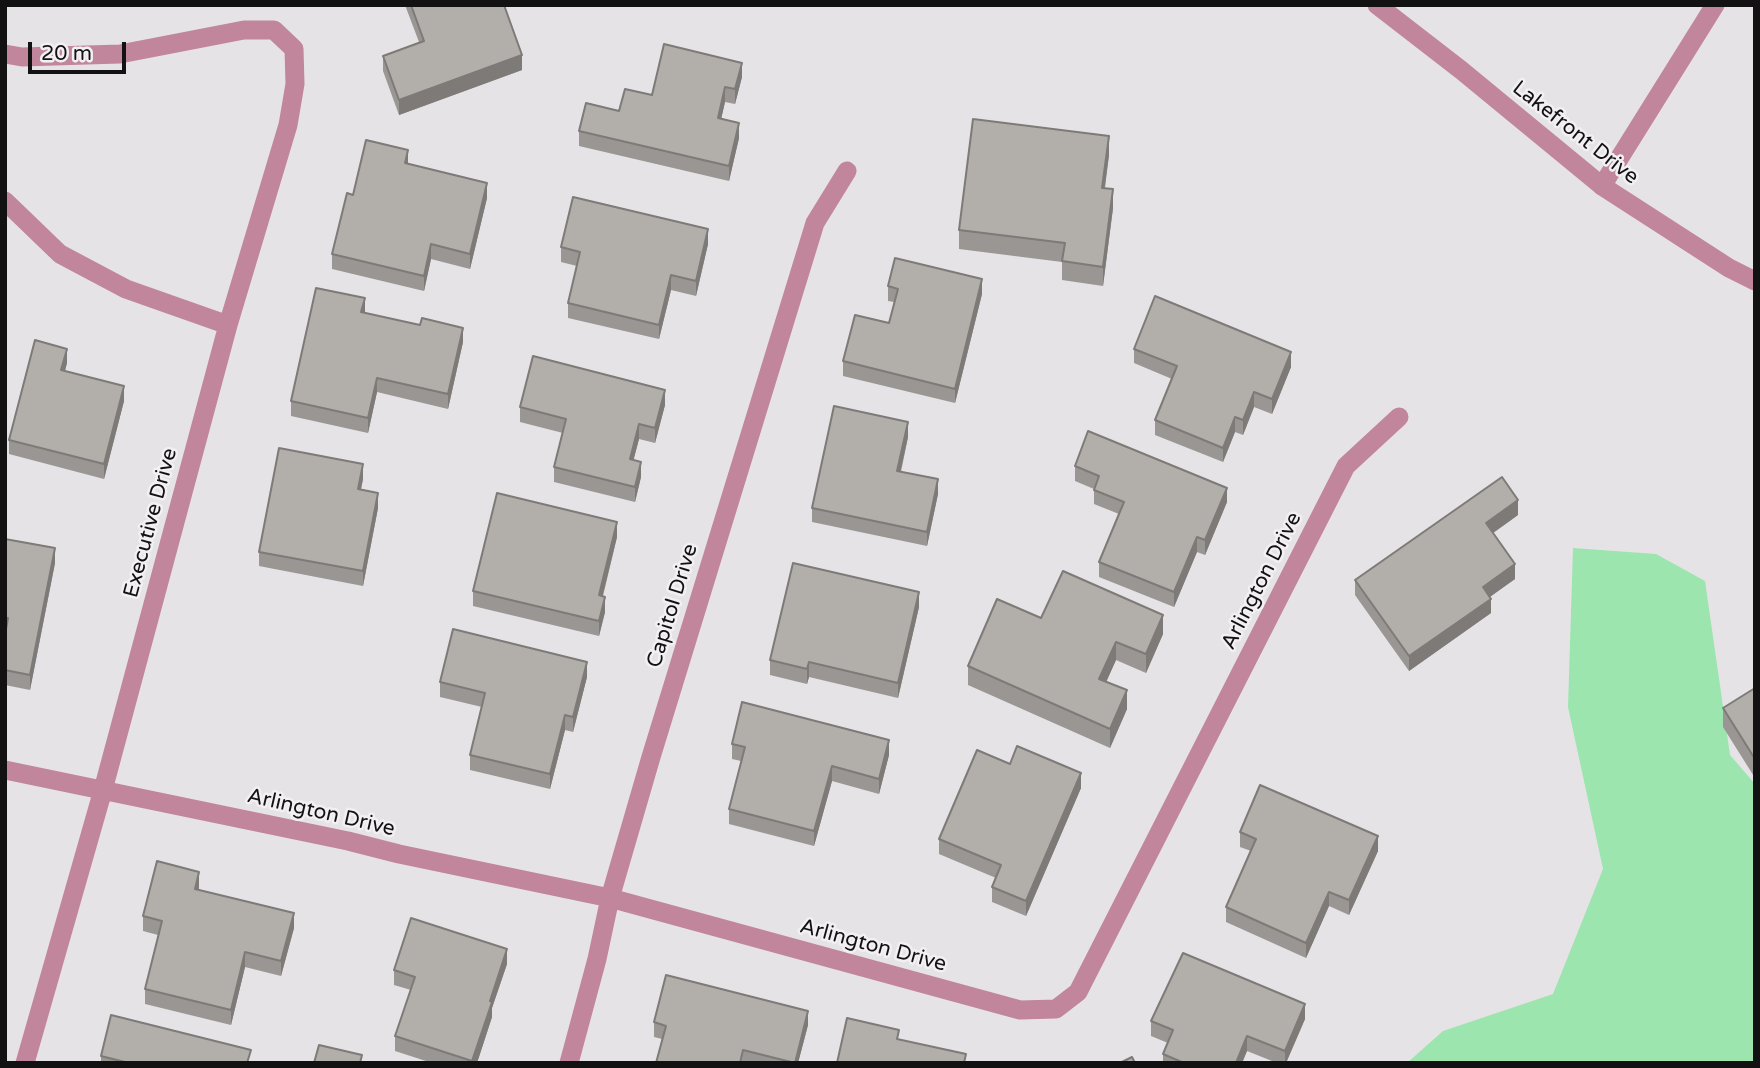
<!DOCTYPE html>
<style>
body{margin:0}
#map{position:relative;width:1760px;height:1068px;overflow:hidden;background:#e6e3e7;font-family:"Varela Round",sans-serif}
canvas{display:block}
.frame{position:absolute;inset:0;border:7px solid #131213;pointer-events:none}
.scale{position:absolute;left:28px;top:42px;width:98px;height:32px;box-sizing:border-box;border:4px solid #131213;border-top:0;padding-left:9px;font-size:21px;line-height:24px;white-space:nowrap;color:#131213;-webkit-text-stroke:5px #f3f0f4;paint-order:stroke}
</style>
<div id="map">
<canvas width="1760" height="1068"></canvas>
<div class="frame"></div>
<div class="scale">20 m</div>
</div>
<script>
const c = document.querySelector('canvas').getContext('2d');
c.lineJoin = 'round';
function fill(path, color) {
  c.fillStyle = color;
  c.fill(path, 'evenodd');
}
function shape(rows) {
  const path = new Path2D();
  for (const r of rows) {
    path.moveTo(r[0], r[1]);
    for (let i = 2; i < r.length; i += 2) path.lineTo(r[i], r[i + 1]);
  }
  return path;
}
function strokePath(path, color, width, dash) {
  c.strokeStyle = color;
  c.lineWidth = width;
  c.lineCap = dash ? 'butt' : 'round';
  c.setLineDash(dash || []);
  c.stroke(path);
}
function label(font, color, halo, rows, align = 'center') {
  c.font = font + ' "Varela Round",sans-serif';
  c.lineWidth = 5;
  c.setLineDash([]);
  c.textBaseline = 'middle';
  c.strokeStyle = halo;
  c.fillStyle = color;
  for (const [text, x, y, turn = 0] of rows) {
    c.save();
    c.translate(x, y);
    c.rotate((+turn || 0) * Math.PI / 180);
    c.textAlign = isNaN(turn) ? turn : align;
    if (halo) c.strokeText(text, 0, 0);
    c.fillText(text, 0, 0);
    c.restore();
  }
}
const green = shape([
 [1573,548,1656,554,1705,581,1730,755,1755,784,1755,1063,1407,1063,1443,1031,1553,994,1603,869,1568,707]
]);
const minor = shape([
 [5,54,22,57,120,54,244,30,274,30,294,49,295,84,288,125,228,325,103,790,25,1063],
 [1602,186,1715,5],
 [5,201,60,254,126,289,228,325],
 [5,770,348,841,399,854,610,898,1020,1010,1056,1009,1078,992,1346,466,1399,417],
 [569,1063,597,959,610,898,651,757,815,223,847,171]
]);
const tertiary = shape([
 [1377,5,1461,70,1602,186,1729,268,1755,281]
]);
const wall = shape([
 [405,5,504,5,522,70,399,115,383,71,383,56,419,42],
 [742,77,735,104,725,102,721,119,739,138,729,181,579,146,579,131,652,95],
 [1109,155,1105,188,1113,208,1103,286,1062,280,1062,262,959,249,959,230],
 [408,164,487,198,470,269,431,259,424,291,332,269,332,254,353,195],
 [708,244,696,296,671,290,659,339,568,318,568,303,577,266,561,262,561,247],
 [888,286,982,294,955,403,843,376,843,361,889,323,894,302,888,301],
 [365,313,463,342,448,409,377,392,368,433,291,416,291,401],
 [1134,349,1291,367,1272,414,1254,407,1243,435,1235,432,1223,462,1155,435,1155,420,1172,379,1134,363],
 [67,363,65,371,124,401,104,479,9,454,9,440],
 [665,405,655,443,639,439,633,460,641,477,635,502,554,482,554,467,563,433,520,422,520,407],
 [908,437,901,472,938,494,927,546,812,522,812,508],
 [1075,466,1227,502,1205,555,1197,552,1174,607,1099,577,1099,562,1119,514,1094,504,1094,489,1075,481],
 [363,479,361,489,378,508,363,586,259,566,259,552],
 [1518,515,1493,533,1515,579,1489,597,1491,613,1409,671,1355,595,1355,580],
 [617,537,603,596,605,612,599,636,473,606,473,591],
 [5,539,55,563,30,690,5,685],
 [919,607,898,698,809,677,807,684,770,675,770,660],
 [1041,618,1163,634,1146,673,1116,660,1106,682,1127,709,1110,748,968,685,968,666],
 [587,677,573,732,565,730,550,789,470,770,470,755,482,707,440,697,440,682],
 [1755,688,1755,778,1723,727,1723,708],
 [732,744,889,755,879,794,832,781,814,846,729,824,729,809,741,761,732,759],
 [1010,764,1081,788,1026,916,992,902,992,887,996,878,939,854,939,839],
 [1240,832,1378,851,1349,915,1329,906,1306,958,1226,922,1226,907,1251,851,1240,847],
 [199,887,199,890,294,928,281,976,245,967,231,1025,145,1004,145,989,158,935,143,931,143,916],
 [507,964,492,1008,492,1017,477,1063,432,1063,395,1051,395,1036,411,990,394,985,394,970],
 [1305,1019,1286,1063,1277,1063,1247,1051,1242,1063,1163,1063,1163,1054,1168,1043,1151,1036,1151,1021],
 [654,1022,808,1025,798,1063,656,1063,662,1039,654,1037],
 [101,1056,251,1063,101,1063]
]);
const shadedWall = shape([
 [522,55,522,70,399,115,399,100],
 [742,63,742,77,735,104,735,89],
 [725,87,725,102,718,133,718,118],
 [739,123,739,138,729,181,729,166],
 [1109,136,1109,155,1102,207,1102,188],
 [408,150,408,165,405,163],
 [487,183,487,198,470,269,470,254],
 [1113,189,1113,208,1103,286,1103,267],
 [708,229,708,244,696,296,696,281],
 [431,244,431,259,424,291,424,276],
 [671,275,671,290,659,339,659,325],
 [982,279,982,294,955,403,955,389],
 [365,298,365,313,361,312],
 [463,328,463,342,448,409,448,394],
 [67,349,67,363,61,385,61,370],
 [1291,352,1291,367,1272,414,1272,399],
 [377,378,377,392,368,433,368,418],
 [124,386,124,401,104,479,104,464],
 [665,390,665,405,655,443,655,428],
 [1254,392,1254,407,1243,435,1243,420],
 [1235,417,1235,432,1223,462,1223,448],
 [908,422,908,437,897,486,897,471],
 [639,424,639,439,630,474,630,459],
 [641,462,641,477,635,502,635,487],
 [363,464,363,479,358,504,358,489],
 [938,479,938,494,927,546,927,532],
 [1227,488,1227,502,1205,555,1205,540],
 [378,493,378,508,363,586,363,571],
 [1518,500,1518,515,1486,538,1486,523],
 [617,522,617,537,599,610,599,595],
 [1197,537,1197,552,1174,607,1174,592],
 [55,548,55,563,30,690,30,675],
 [1515,564,1515,579,1483,602,1483,587],
 [919,592,919,607,898,698,898,683],
 [605,597,605,612,599,636,599,621],
 [1491,599,1491,613,1409,671,1409,656],
 [1163,615,1163,634,1146,673,1146,654],
 [1116,642,1116,660,1099,698,1099,679],
 [587,662,587,677,573,732,573,717],
 [809,662,809,677,807,684,807,669],
 [1127,690,1127,709,1110,748,1110,729],
 [565,715,565,730,550,789,550,774],
 [889,740,889,755,879,794,879,779],
 [832,766,832,781,814,846,814,831],
 [1081,773,1081,788,1026,916,1026,901],
 [1378,836,1378,851,1349,915,1349,900],
 [199,872,199,887,195,904,195,889],
 [1329,892,1329,906,1306,958,1306,943],
 [294,913,294,928,281,976,281,961],
 [507,949,507,964,492,1008,492,1017,477,1063,472,1063,490,1001],
 [245,952,245,967,231,1025,231,1010],
 [1305,1004,1305,1019,1286,1063,1285,1063,1285,1051],
 [808,1011,808,1025,798,1063,795,1063],
 [1247,1036,1247,1051,1242,1063,1236,1063]
]);
const building = shape([
 [411,5,504,5,522,55,399,100,383,56,424,41,411,5],
 [664,44,742,63,735,89,725,87,718,118,739,123,729,166,579,131,586,103,619,111,625,89,652,95,664,44],
 [973,119,1109,136,1102,188,1113,189,1103,267,1062,261,1065,243,959,230,973,119],
 [366,140,408,150,405,163,487,183,470,254,431,244,424,276,332,254,347,193,353,195,366,140],
 [573,197,708,229,696,281,671,275,659,325,568,303,580,252,561,247,573,197],
 [895,258,982,279,955,389,843,361,855,315,889,323,898,289,888,286,895,258],
 [316,288,365,298,361,312,420,325,422,318,463,328,448,394,377,378,368,418,291,401,316,288],
 [1155,296,1291,352,1272,399,1254,392,1243,420,1235,417,1223,448,1155,420,1177,366,1134,349,1155,296],
 [35,340,67,349,61,370,124,386,104,464,9,440,35,340],
 [533,356,665,390,655,428,639,424,630,459,641,462,635,487,554,467,566,419,520,407,533,356],
 [834,406,908,422,897,471,938,479,927,532,812,508,834,406],
 [1088,431,1227,488,1205,540,1197,537,1174,592,1099,562,1124,502,1094,490,1099,476,1075,466,1088,431],
 [279,448,363,464,358,489,378,493,363,571,259,552,279,448],
 [1502,477,1518,500,1486,523,1515,564,1483,587,1491,599,1409,656,1355,580,1502,477],
 [497,493,617,522,599,595,605,597,599,621,473,591,497,493],
 [5,539,55,548,30,675,5,670,5,635,8,618,5,618,5,539],
 [793,563,919,592,898,683,809,662,807,669,770,660,793,563],
 [1063,571,1163,615,1146,654,1116,642,1099,679,1127,690,1110,729,968,666,997,599,1041,618,1063,571],
 [453,629,587,662,573,717,565,715,550,774,470,755,485,693,440,682,453,629],
 [1755,688,1755,759,1723,708,1755,688],
 [742,702,889,740,879,779,832,766,814,831,729,809,745,747,732,744,742,702],
 [1017,746,1081,773,1026,901,992,887,1001,865,939,839,977,750,1010,764,1017,746],
 [1260,785,1378,836,1349,900,1329,892,1306,943,1226,907,1256,839,1240,832,1260,785],
 [157,861,199,872,195,889,294,913,281,961,245,952,231,1010,145,989,162,921,143,916,157,861],
 [411,918,507,949,490,1001,492,1002,472,1061,395,1036,415,977,394,970,411,918],
 [1183,953,1305,1004,1285,1051,1247,1036,1236,1063,1184,1063,1163,1054,1173,1030,1151,1021,1183,953],
 [666,975,808,1011,795,1063,743,1050,740,1063,656,1063,666,1026,654,1022,666,975],
 [111,1015,251,1050,247,1063,129,1063,101,1056,111,1015],
 [847,1018,899,1030,897,1039,966,1054,964,1063,837,1063,847,1018],
 [319,1045,362,1055,360,1063,314,1063,319,1045],
 [1132,1057,1135,1063,1120,1063,1132,1057]
]);
const streetNames = [
 ["Lakefront Drive",1575,133,38],
 ["Executive Drive",151,523,-75],
 ["Arlington Drive",1262,581,-63],
 ["Capitol Drive",673,606,-73],
 ["Arlington Drive",321,813,13],
 ["Arlington Drive",873,946,15]
];
fill(green, '#9ce5ae');
strokePath(minor, '#c1869b', 19);
strokePath(tertiary, '#c1869b', 19);
fill(wall, '#999693');
fill(shadedWall, '#7d7a78');
fill(building, '#b2afab');
strokePath(building, '#7d7a78', 2);
label('21px', '#131213', '#f3f0f4', streetNames);
</script>
